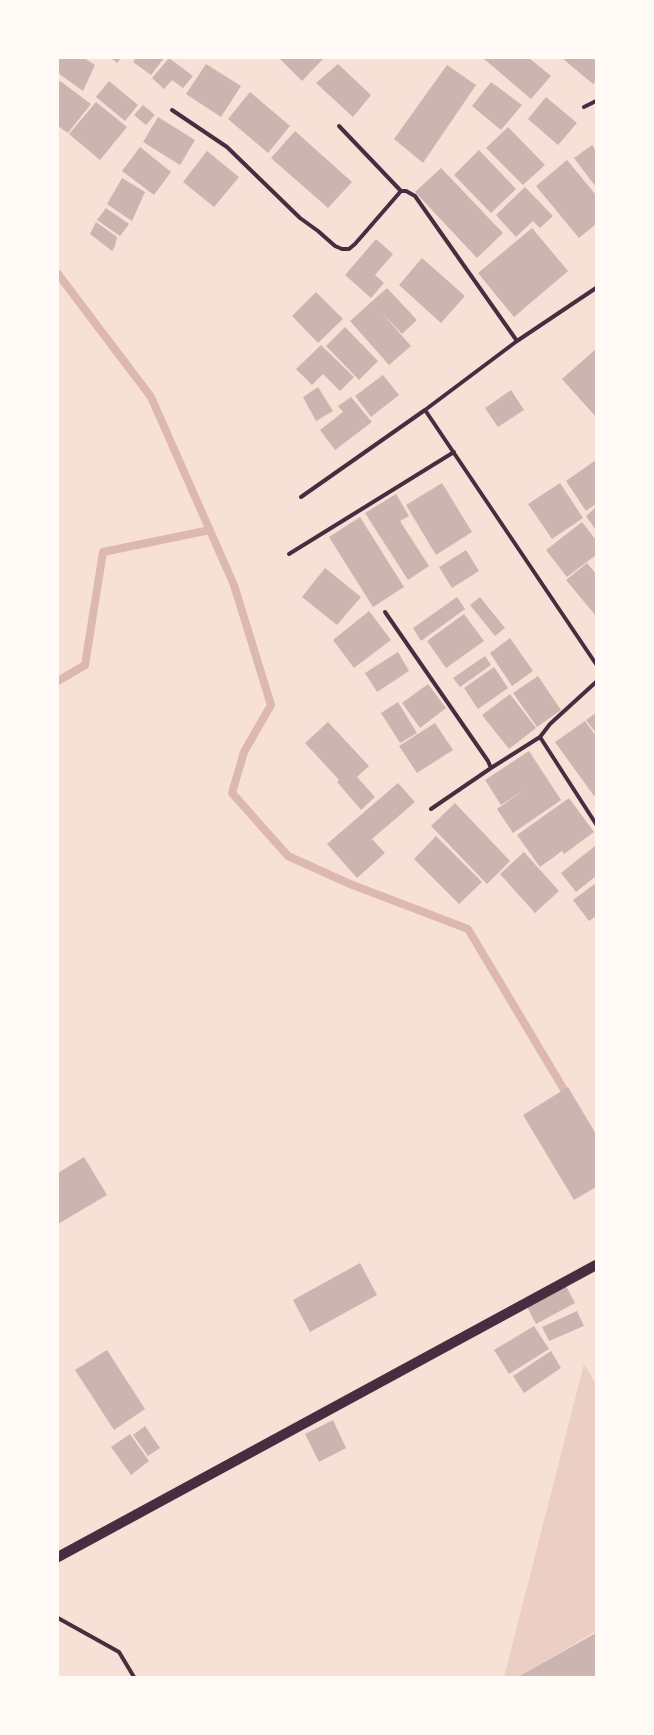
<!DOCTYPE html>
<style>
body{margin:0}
#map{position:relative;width:654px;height:1735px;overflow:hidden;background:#f7e1d7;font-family:"Crimson Pro",serif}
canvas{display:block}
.frame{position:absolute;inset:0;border:59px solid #fffaf5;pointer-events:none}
</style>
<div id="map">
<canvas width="654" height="1735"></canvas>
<div class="frame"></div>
</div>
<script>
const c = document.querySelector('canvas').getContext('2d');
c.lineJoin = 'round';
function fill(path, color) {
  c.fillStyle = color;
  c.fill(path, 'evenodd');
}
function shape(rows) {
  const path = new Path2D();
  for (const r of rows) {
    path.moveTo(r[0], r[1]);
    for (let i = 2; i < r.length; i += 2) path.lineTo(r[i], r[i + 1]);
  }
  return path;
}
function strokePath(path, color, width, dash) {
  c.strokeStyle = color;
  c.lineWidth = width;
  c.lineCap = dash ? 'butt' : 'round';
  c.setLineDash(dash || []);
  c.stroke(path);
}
const green = shape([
 [584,1364,596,1384,596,1631,519,1677,504,1677]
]);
const stream = shape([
 [58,274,151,397,234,585,271,705,244,752,232,793,288,856,350,884,468,929,569,1098],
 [58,681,85,665,103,552,210,530]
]);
const building = shape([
 [58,58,84,58,95,65,83,91,58,73],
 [111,58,121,58,117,63],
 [136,58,164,58,151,75,133,62],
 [169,58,193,76,183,88,172,80,164,89,152,78],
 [279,58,324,58,302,81],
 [483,58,529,58,551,76,531,99],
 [562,58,596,58,596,81,593,84],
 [206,64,241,86,221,117,186,94],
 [338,64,371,95,353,117,316,83],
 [447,65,476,85,423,163,394,139],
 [60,81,91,104,68,133,58,126,58,84],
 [109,81,138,105,125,121,96,97],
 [491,82,522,105,501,130,472,106],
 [250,92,290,126,268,153,228,119],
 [546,97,577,123,558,145,528,119],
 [96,102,127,127,100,160,69,134],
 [143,105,155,115,146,125,134,115],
 [158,117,195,140,180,165,143,142],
 [508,127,545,165,523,185,486,148],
 [295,131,352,182,328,208,271,158],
 [592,145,596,151,596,187,574,158],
 [140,147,171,172,154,195,122,171],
 [479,150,516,189,491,213,454,175],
 [207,151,239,177,214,207,183,182],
 [567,160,596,195,596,224,579,238,536,186],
 [441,168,503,233,477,258,415,192],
 [122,178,145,192,132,221,107,204],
 [525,187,553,216,540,228,533,221,516,237,496,215],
 [106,208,129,224,120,236,97,220],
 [96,222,117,237,115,246,112,251,90,234],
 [532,228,568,271,514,317,478,273],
 [376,239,393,254,375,275,384,283,371,298,345,275],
 [422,258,465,296,441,323,399,285],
 [387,288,417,320,402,334,381,312,411,346,389,365,350,321],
 [316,292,343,319,318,343,292,316],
 [345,327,378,361,359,380,326,346],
 [321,345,354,377,340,391,323,374,312,385,296,369],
 [596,349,596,417,562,379],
 [383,375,399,395,371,417,355,396],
 [318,387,333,411,316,421,303,397],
 [511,390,524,410,498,427,485,408],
 [351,397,372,422,335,450,320,430,343,412,338,406],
 [596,460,596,504,586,511,566,481],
 [442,483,472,532,436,555,406,505],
 [560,483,583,518,552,539,528,504],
 [396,494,409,516,400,521,429,566,408,580,365,513],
 [596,507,596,530,586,516],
 [360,517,404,587,373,607,329,537],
 [582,522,596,540,596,555,567,577,546,550],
 [466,550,479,571,452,588,439,567],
 [587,563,596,574,596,616,566,580],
 [325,568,361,597,337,625,302,597],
 [457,597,465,609,421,641,413,628],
 [480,597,505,628,495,636,470,605],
 [369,611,391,640,354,668,333,640],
 [464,614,484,641,446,668,427,641],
 [510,638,533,671,512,686,490,653],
 [398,652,409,671,377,692,365,673],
 [485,656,491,665,460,687,453,678],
 [494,667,508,688,478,709,464,688],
 [538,676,561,710,537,727,513,693],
 [428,684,446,708,420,728,402,703],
 [510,694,536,728,509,749,482,715],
 [398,702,417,733,400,743,381,713],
 [596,713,596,733,586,720],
 [585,721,596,736,596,795,594,796,555,742],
 [328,722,369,766,357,777,375,797,361,810,337,782,339,780,305,743],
 [435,723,453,750,417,773,399,746],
 [529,751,561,800,513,833,497,809,527,788,501,805,485,780],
 [398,783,415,802,372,839,385,853,357,878,327,844],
 [569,798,594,832,564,854,562,851,540,867,517,835],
 [455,803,510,861,487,884,431,826],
 [436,836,482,882,459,904,414,859],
 [595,846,596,847,596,876,576,892,561,873],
 [524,852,559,891,535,913,500,874],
 [596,883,596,916,589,921,573,900],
 [568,1087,596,1134,596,1187,574,1200,523,1115],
 [84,1157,107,1195,58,1224,58,1173],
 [360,1263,377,1295,310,1332,293,1300],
 [565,1284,575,1303,536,1324,526,1305],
 [577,1311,584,1326,549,1341,542,1327],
 [534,1326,549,1349,509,1374,494,1350],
 [107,1350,145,1409,114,1430,75,1370],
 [551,1351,561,1368,524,1393,513,1376],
 [333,1420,346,1448,319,1462,305,1434],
 [145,1426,160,1448,148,1456,133,1435],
 [130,1434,149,1461,131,1475,111,1447],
 [596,1633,596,1677,518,1677]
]);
const minor = shape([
 [584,107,596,101],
 [172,110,227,147,300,218,318,231,335,246,342,249,349,249,355,244,401,191,406,191,415,196,517,341],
 [339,126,401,191],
 [425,410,596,664],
 [301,497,425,410,517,341,596,288],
 [289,554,454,452],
 [385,612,488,761,491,768,540,737],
 [596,682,550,724,540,737,596,824],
 [431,809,491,768],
 [58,1618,119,1652,134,1677]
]);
const primary = shape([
 [58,1557,596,1265]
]);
fill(green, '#ebcfc5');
strokePath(stream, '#dcb8b0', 8);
fill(building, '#ccb4b1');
strokePath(minor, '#4a2c40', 4);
strokePath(primary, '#4a2c40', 10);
</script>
